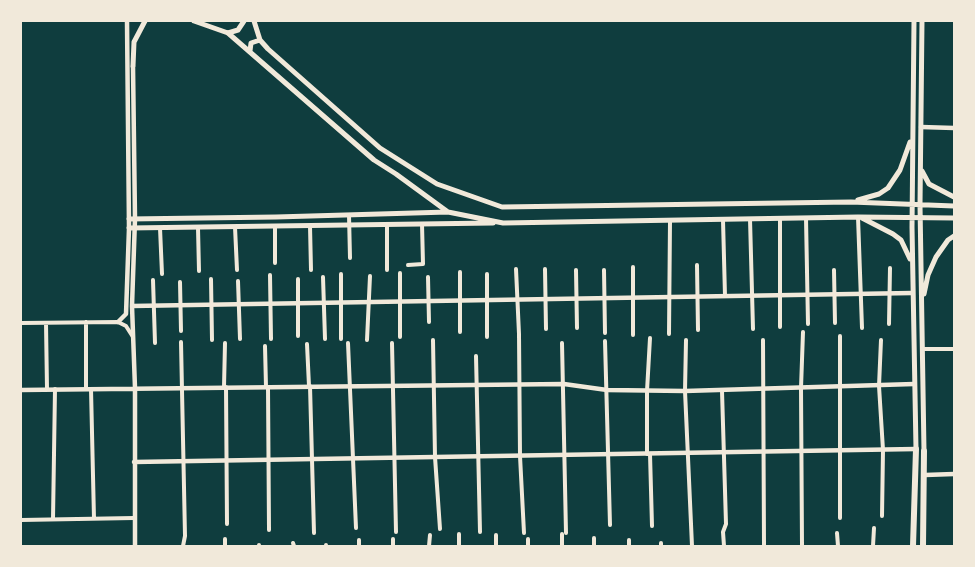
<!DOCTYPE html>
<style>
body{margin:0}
#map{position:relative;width:975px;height:567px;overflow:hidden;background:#0f3d3e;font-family:Quicksand,sans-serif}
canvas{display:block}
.frame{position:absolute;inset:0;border:22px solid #f1e9da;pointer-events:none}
</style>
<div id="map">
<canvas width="975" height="567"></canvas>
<div class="frame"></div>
</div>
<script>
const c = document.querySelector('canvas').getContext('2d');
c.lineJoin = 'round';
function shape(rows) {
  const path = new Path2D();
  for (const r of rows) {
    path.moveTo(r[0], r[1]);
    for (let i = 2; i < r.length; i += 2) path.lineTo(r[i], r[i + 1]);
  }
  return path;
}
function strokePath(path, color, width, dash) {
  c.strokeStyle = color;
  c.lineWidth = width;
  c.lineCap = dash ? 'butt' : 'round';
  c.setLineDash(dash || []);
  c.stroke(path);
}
const minor = shape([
 [349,215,350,258],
 [858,217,862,328],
 [806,218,808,324],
 [750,219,753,329],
 [780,219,780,327],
 [723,220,725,296],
 [387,225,387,270],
 [310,226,311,270],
 [235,227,237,270],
 [275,227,275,263],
 [160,228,162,274],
 [198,228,199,271],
 [408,265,423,264,422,224],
 [697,265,698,330],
 [516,269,519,334,520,456,524,533],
 [545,269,546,329],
 [576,270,577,328],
 [604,270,605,333],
 [834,270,835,323],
 [341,274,341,339],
 [487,274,487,337],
 [270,275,271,339],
 [323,277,325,339],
 [428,277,429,322],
 [211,279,212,340],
 [298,279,298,336],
 [153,280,155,343],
 [238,281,240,339],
 [180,282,181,331],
 [21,323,118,322,126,326,133,337],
 [46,323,47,389],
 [889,324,890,268],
 [460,332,460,272],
 [669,334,670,221],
 [633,335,633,267],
 [840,336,840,518],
 [400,337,400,273],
 [367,340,370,276],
 [433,340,435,457,440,529],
 [686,340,685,391,692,546],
 [763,340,764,546],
 [881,340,879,386,883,450,882,516],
 [605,341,610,525],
 [181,342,185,536,183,546],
 [348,343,356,528],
 [392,343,396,532],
 [562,343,566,533],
 [307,344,309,386],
 [265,346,266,387],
 [922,349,954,349],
 [476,356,480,532],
 [310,386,314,533],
 [224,387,225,343],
 [226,387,227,524],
 [268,387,269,530],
 [86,389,86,322],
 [91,389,94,519],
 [722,391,726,524,723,532,724,546],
 [647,454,647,391,650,338],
 [650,454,652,526],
 [53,519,55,389],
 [21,520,134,518],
 [837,533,838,546],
 [459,534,459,546],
 [594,538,594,546],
 [393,539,393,546],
 [359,540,359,546],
 [629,540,629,546],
 [293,543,294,546],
 [661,543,661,546],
 [259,545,259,546],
 [225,546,225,539],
 [326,546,326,545],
 [429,546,430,535],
 [496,546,496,535],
 [528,546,528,539],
 [562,546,562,534],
 [802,546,801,388,803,332],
 [873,546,874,528]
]);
const tertiary = shape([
 [133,66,135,219,132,306,135,388,135,546],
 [921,127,954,128],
 [132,306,912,293],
 [118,322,126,314,129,228,127,21],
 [21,390,564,384,607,390,685,391,914,384],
 [134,462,916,449],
 [925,475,954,474]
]);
const secondary = shape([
 [194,21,228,33,238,30,244,21],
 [254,21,260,40,268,49,380,148,437,184,502,207,851,202,954,206],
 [914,21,912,227,916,449],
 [922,21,920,205,924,451],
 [228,33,374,160,396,174,448,212,503,223,858,217,954,218],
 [250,51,251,43,260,40],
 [133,66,134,42,145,21],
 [922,171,929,184,954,197],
 [858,200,879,194,888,188,900,170,910,142],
 [862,218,893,234,901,240,910,259],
 [129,219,276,217,448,212],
 [129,228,493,223],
 [924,294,928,275,936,257,948,240,954,236]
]);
const primary = shape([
 [913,546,916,449],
 [923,546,924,451]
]);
strokePath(minor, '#f1e9da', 4);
strokePath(tertiary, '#f1e9da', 4.5);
strokePath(secondary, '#f1e9da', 5);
strokePath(primary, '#f1e9da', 6);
</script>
